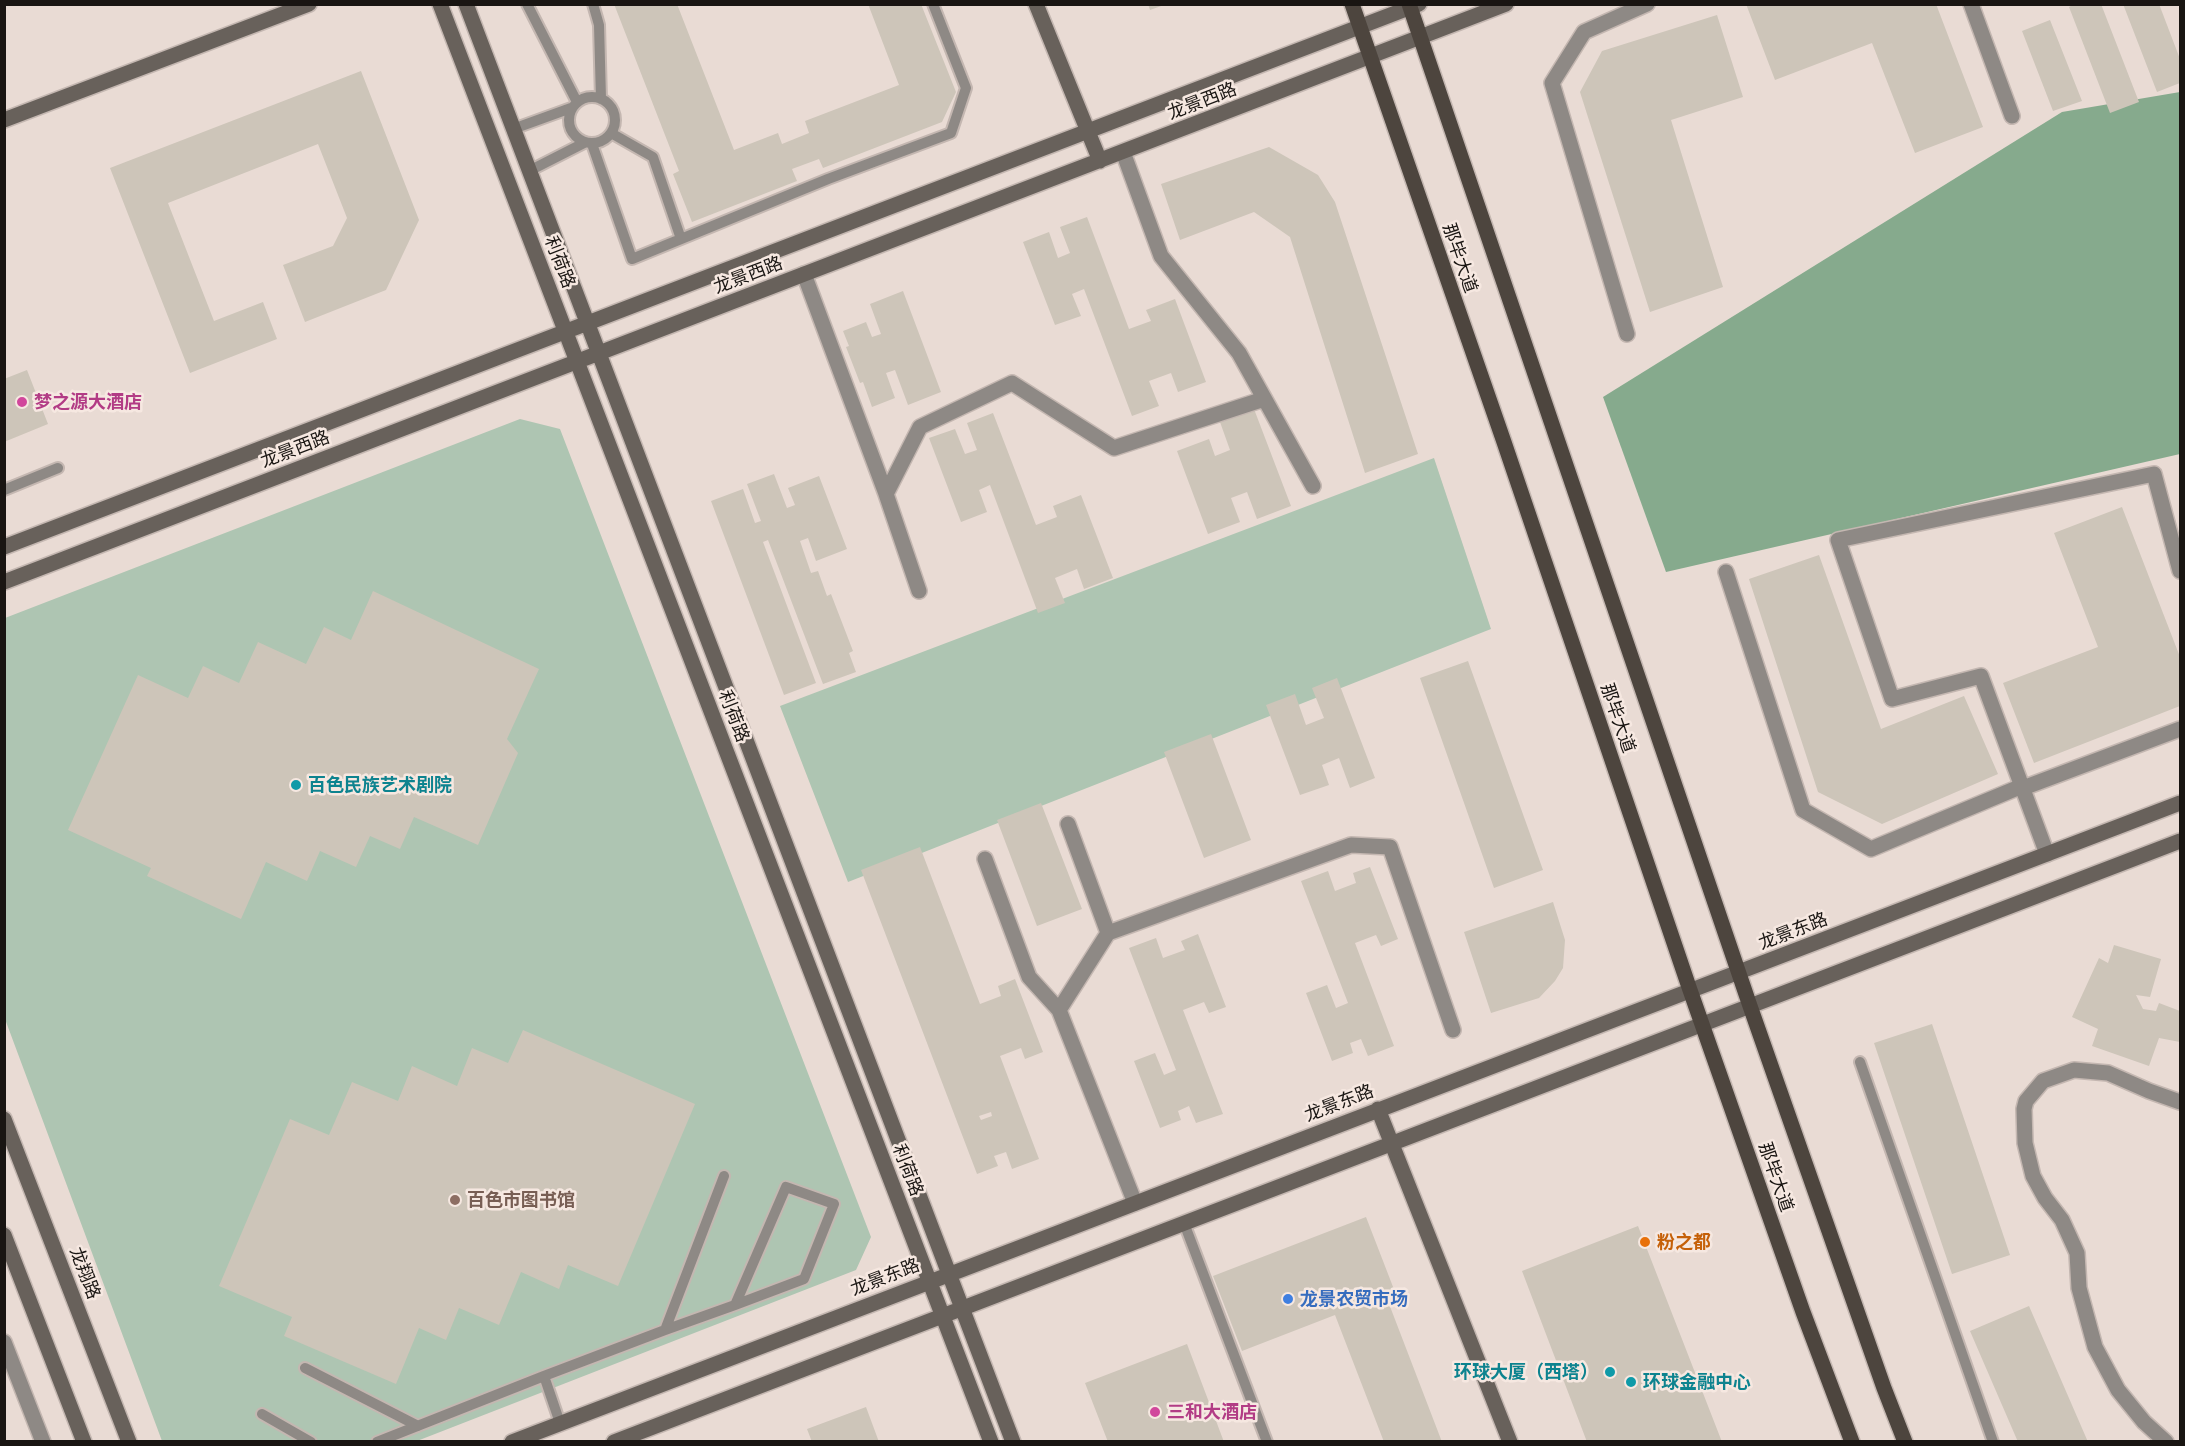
<!DOCTYPE html>
<meta charset="utf-8">
<style>
body{margin:0}
#map{position:relative;width:2185px;height:1446px;overflow:hidden;background:#e9dbd4;font-family:Ubuntu,sans-serif}
canvas{display:block}
.frame{position:absolute;inset:0;border:6px solid #191512;pointer-events:none}
</style>
<div id="map">
<canvas width="2185" height="1446"></canvas>
<div class="frame"></div>
</div>
<script>
const c = document.querySelector('canvas').getContext('2d');
c.lineJoin = 'round';
function fill(path, color) {
  c.fillStyle = color;
  c.fill(path, 'evenodd');
}
function shape(rows) {
  const path = new Path2D();
  for (const r of rows) {
    if (r.length === 3) {
      path.moveTo(r[0] + r[2], r[1]);
      path.arc(r[0], r[1], r[2], 0, 2 * Math.PI);
      continue;
    }
    path.moveTo(r[0], r[1]);
    for (let i = 2; i < r.length; i += 2) path.lineTo(r[i], r[i + 1]);
  }
  return path;
}
function strokePath(path, color, width, dash) {
  c.strokeStyle = color;
  c.lineWidth = width;
  c.lineCap = dash ? 'butt' : 'round';
  c.setLineDash(dash || []);
  c.stroke(path);
}
function label(font, color, halo, rows, align = 'center') {
  c.font = font + ' Ubuntu,"Noto Sans SC",sans-serif';
  c.lineWidth = 5;
  c.setLineDash([]);
  c.textBaseline = 'middle';
  c.strokeStyle = halo;
  c.fillStyle = color;
  for (const [text, x, y, turn = 0] of rows) {
    c.save();
    c.translate(x, y);
    c.rotate((+turn || 0) * Math.PI / 180);
    c.textAlign = isNaN(turn) ? turn : align;
    if (halo) c.strokeText(text, 0, 0);
    c.fillText(text, 0, 0);
    c.restore();
  }
}
const green = shape([
 [520,419,560,429,871,1237,856,1270,417,1441,162,1441,5,1019,5,618],
 [1434,458,1491,629,848,882,780,706]
]);
const forest = shape([
 [2180,92,2180,454,1666,572,1603,397,2062,112]
]);
const building = shape([
 [614,4,677,4,734,150,778,133,782,144,809,133,805,121,899,85,868,4,921,4,956,92,942,122,823,168,819,159,792,169,797,181,692,222,673,174,679,171],
 [1148,4,1164,4,1164,5,1150,10],
 [1746,4,1936,4,1983,127,1915,153,1872,43,1775,80],
 [2074,4,2101,4,2139,102,2110,113,2069,7],
 [2123,4,2159,4,2180,59,2180,83,2157,92],
 [1717,15,1743,97,1671,120,1723,287,1650,312,1580,92,1602,51],
 [2050,20,2082,101,2053,111,2022,31],
 [361,71,419,220,386,290,305,322,283,265,333,246,347,218,318,144,168,203,214,321,263,302,277,339,190,373,110,168],
 [1269,147,1318,175,1335,202,1418,454,1365,473,1290,237,1254,212,1180,240,1161,184],
 [1087,217,1129,329,1151,321,1146,310,1175,299,1206,382,1178,392,1171,373,1149,381,1159,406,1132,416,1084,289,1072,294,1081,316,1055,325,1023,242,1049,232,1058,258,1070,253,1060,227],
 [903,291,941,392,908,405,895,370,886,373,895,398,872,407,863,382,860,383,846,347,849,346,843,331,866,322,872,337,881,334,870,304],
 [27,370,48,424,4,442,4,379],
 [1254,409,1291,506,1257,519,1247,492,1231,498,1240,522,1208,534,1177,451,1209,439,1215,456,1230,450,1220,422],
 [993,413,1036,525,1057,517,1053,506,1081,495,1113,578,1084,589,1077,569,1055,578,1065,603,1038,613,990,485,979,490,987,512,961,522,929,438,955,429,965,454,977,450,967,423],
 [774,474,787,508,795,505,788,488,819,476,847,549,816,561,808,538,800,541,811,573,818,571,827,596,831,594,853,651,849,653,856,672,823,684,768,540,763,542,816,683,784,695,711,501,743,489,755,523,761,521,747,484],
 [2122,507,2180,657,2180,706,2034,763,2003,683,2098,647,2054,533],
 [1819,555,1881,729,1964,696,1998,774,1882,824,1818,792,1749,579],
 [373,591,539,669,507,739,518,753,478,845,414,817,400,849,370,836,356,867,320,851,307,881,266,862,241,919,147,876,151,868,68,830,138,675,188,698,203,666,239,683,258,642,306,664,324,627,351,640],
 [1468,661,1543,870,1494,888,1420,678],
 [1337,678,1375,778,1350,788,1339,758,1322,765,1329,785,1300,795,1266,705,1295,694,1306,725,1324,718,1312,688],
 [1211,734,1251,840,1204,858,1164,752],
 [1041,803,1082,909,1037,926,997,820],
 [920,847,980,1004,1001,996,998,986,1015,979,1043,1052,1025,1059,1021,1048,1000,1056,1039,1159,1012,1169,1006,1152,994,1156,998,1166,977,1174,861,870],
 [991,1112,992,1116,981,1120,979,1116],
 [1370,867,1398,939,1381,946,1376,935,1355,943,1394,1046,1368,1056,1361,1039,1350,1043,1353,1053,1332,1061,1306,993,1327,985,1336,1008,1348,1003,1301,881,1328,871,1335,891,1356,883,1353,873],
 [1553,902,1565,940,1563,968,1555,981,1539,998,1491,1013,1464,932],
 [1198,934,1226,1007,1209,1013,1204,1002,1183,1010,1223,1114,1196,1123,1189,1106,1178,1111,1181,1120,1160,1128,1134,1061,1155,1053,1164,1075,1176,1070,1129,948,1156,938,1163,958,1185,950,1181,941],
 [2114,945,2161,959,2150,997,2136,995,2143,1009,2156,1011,2159,1003,2180,1011,2180,1042,2159,1038,2149,1066,2092,1046,2098,1029,2072,1017,2099,958,2108,963],
 [1932,1024,2010,1255,1952,1274,1874,1043],
 [523,1030,695,1104,618,1286,568,1265,559,1289,521,1272,499,1325,459,1308,446,1340,419,1328,396,1384,284,1336,292,1317,219,1286,290,1119,329,1135,352,1082,398,1101,412,1066,457,1086,472,1048,508,1063],
 [1366,1217,1395,1292,1386,1296,1442,1442,1384,1442,1335,1315,1242,1351,1213,1276],
 [1638,1226,1722,1442,1587,1442,1522,1271],
 [2029,1306,2088,1442,2018,1442,1970,1331],
 [1187,1344,1224,1442,1108,1442,1085,1383],
 [866,1407,879,1442,812,1442,807,1429]
]);
const lane = shape([
 [527,4,577,102],
 [593,4,599,25,601,99],
 [592,120,23],
 [513,129,571,108],
 [611,133,653,157,681,239],
 [592,144,632,259,828,179,951,133,966,88,933,4],
 [529,171,584,143],
 [4,490,58,468],
 [1860,1062,1993,1442],
 [1184,1223,1267,1442],
 [665,1330,724,1176],
 [305,1368,418,1426],
 [262,1414,311,1442],
 [560,1423,544,1376,665,1330,735,1305,804,1279,834,1204,786,1187,735,1305],
 [377,1442,544,1376]
]);
const street = shape([
 [1971,4,2012,116],
 [1123,152,1161,256,1239,353,1313,486],
 [804,274,886,494],
 [1627,334,1552,83,1584,32,1647,4],
 [1726,572,1803,810,1871,849,2022,786],
 [919,591,886,494,920,427,1012,383,1114,448,1264,399],
 [2023,788,2180,729],
 [1068,824,1108,933],
 [2047,854,1981,676,1892,699,1838,540,2154,474,2180,571],
 [985,859,1029,977,1059,1010],
 [1135,1203,1059,1010,1108,933,1351,845,1390,847,1453,1030],
 [4,1342,43,1442],
 [2166,1442,2144,1422,2118,1390,2095,1347,2079,1288,2077,1253,2062,1220,2045,1198,2033,1176,2025,1143,2024,1109,2026,1101,2043,1081,2074,1070,2108,1073,2149,1091,2180,1102]
]);
const secondary = shape([
 [440,4,991,1442],
 [466,4,1013,1442],
 [1036,4,1100,161],
 [4,120,309,4],
 [4,547,1419,4],
 [4,582,1506,4],
 [1378,1109,1510,1442],
 [4,1119,129,1442],
 [4,1235,84,1442],
 [512,1442,2180,803],
 [614,1442,2180,841]
]);
const primary = shape([
 [1352,4,1504,442,1690,990,1803,1312,1852,1442],
 [1409,4,1750,1006,1884,1388,1905,1442]
]);
const markers = [
 [22,402,6,"#d1479c"],
 [296,785,6,"#0f9aa8"],
 [455,1200,6,"#8d6e63"],
 [1645,1242,6,"#e8710a"],
 [1288,1299,6,"#3f7fe0"],
 [1610,1372,6,"#0f9aa8"],
 [1631,1382,6,"#0f9aa8"],
 [1155,1412,6,"#d1479c"]
];
const streetNames = [
 ["龙景西路",1202,101,-21],
 ["那毕大道",1460,258,71],
 ["利荷路",560,262,69],
 ["龙景西路",748,275,-21],
 ["龙景西路",295,449,-21],
 ["利荷路",734,716,69],
 ["那毕大道",1618,718,71],
 ["龙景东路",1793,931,-21],
 ["龙景东路",1339,1103,-21],
 ["利荷路",908,1170,69],
 ["那毕大道",1776,1177,71],
 ["龙翔路",85,1273,69],
 ["龙景东路",885,1277,-21]
];
const hotelNames = [
 ["梦之源大酒店",34,402],
 ["三和大酒店",1167,1412]
];
const cultureNames = [
 ["百色民族艺术剧院",308,785],
 ["环球大厦（西塔）",1598,1372,"right"],
 ["环球金融中心",1643,1382]
];
const educationNames = [
 ["百色市图书馆",467,1200]
];
const foodNames = [
 ["粉之都",1657,1242]
];
const shopNames = [
 ["龙景农贸市场",1300,1299]
];
fill(green, '#aec5b2');
fill(forest, '#86aa8d');
fill(building, '#cdc5b9');
strokePath(lane, '#c4b7b1', 14);
strokePath(street, '#c4b7b1', 18);
strokePath(secondary, '#c4b7b1', 18);
strokePath(primary, '#c4b7b1', 18);
strokePath(lane, '#8e8985', 10);
strokePath(street, '#8e8985', 15);
strokePath(secondary, '#68615b', 15);
strokePath(primary, '#4d453e', 15);
for (const [x, y, r, color] of markers) {
  const dot = new Path2D();
  dot.arc(x, y, r, 0, 2 * Math.PI);
  c.fillStyle = color;
  c.fill(dot);
  strokePath(dot, '#f6e8e1', 2);
}
label('18px', '#191512', '#f6e8e1', streetNames);
label('bold 18px', '#b23c85', '#f6e8e1', hotelNames, 'left');
label('bold 18px', '#0d838f', '#f6e8e1', cultureNames, 'left');
label('bold 18px', '#785e54', '#f6e8e1', educationNames, 'left');
label('bold 18px', '#c56008', '#f6e8e1', foodNames, 'left');
label('bold 18px', '#366cbe', '#f6e8e1', shopNames, 'left');
</script>
